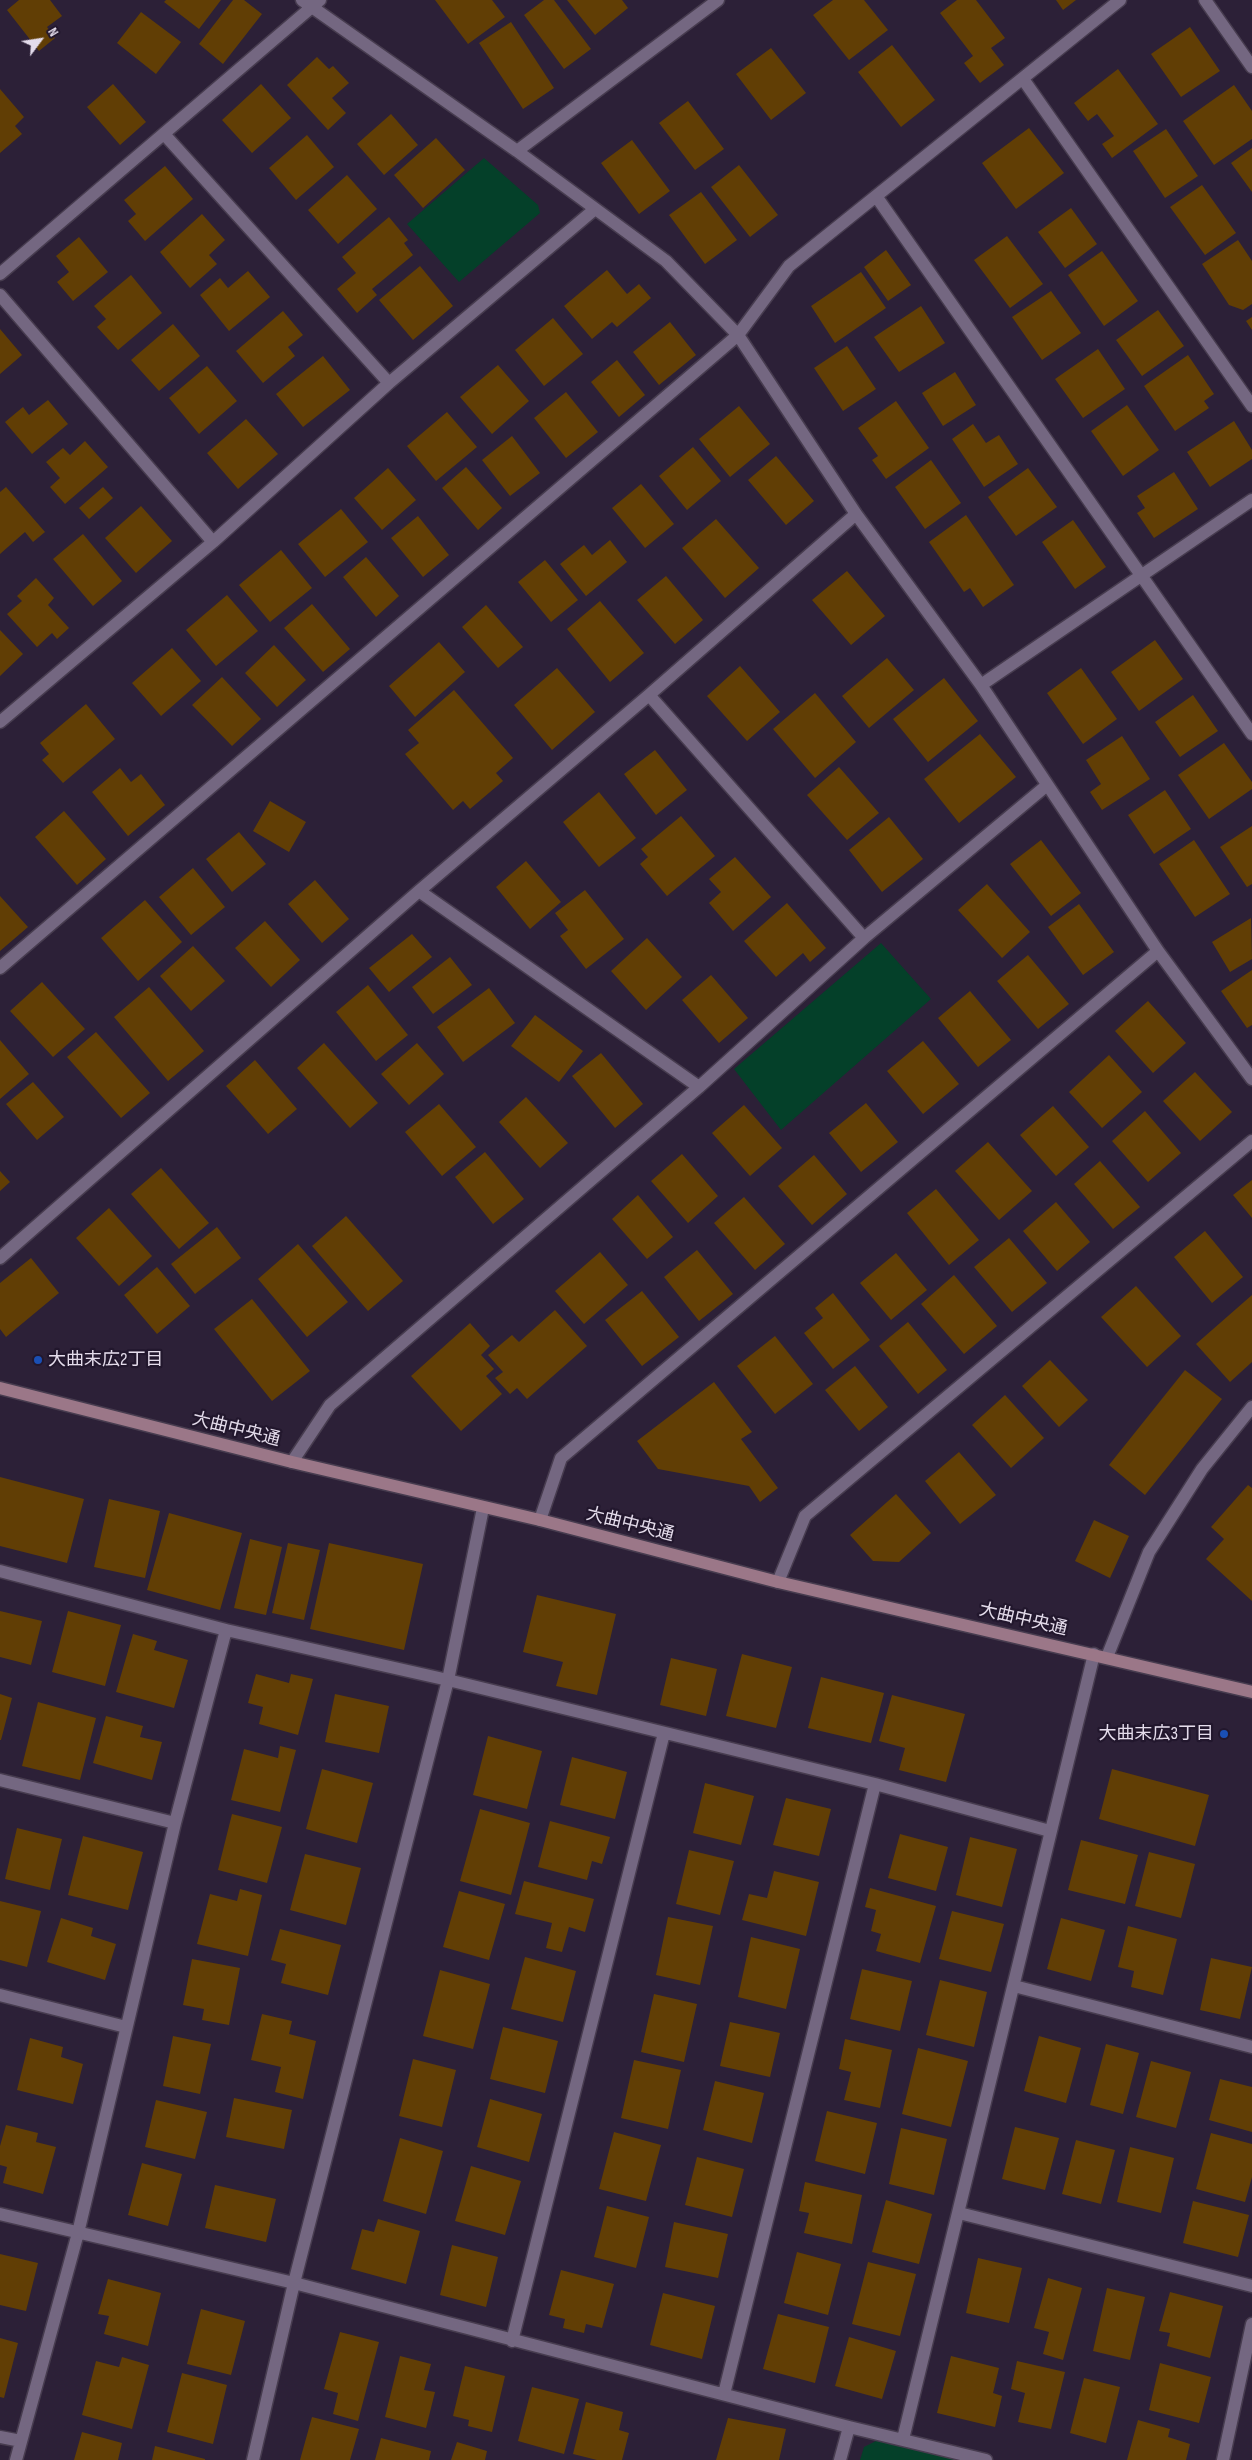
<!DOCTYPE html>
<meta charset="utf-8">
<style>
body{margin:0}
#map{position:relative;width:1252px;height:2460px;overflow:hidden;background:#2c2037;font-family:"Sofia Sans Condensed",sans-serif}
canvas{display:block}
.north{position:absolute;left:15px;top:15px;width:50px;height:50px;-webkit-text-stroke:4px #22172d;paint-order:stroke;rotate:59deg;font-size:14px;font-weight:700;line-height:20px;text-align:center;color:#e4dceb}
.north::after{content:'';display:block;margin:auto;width:18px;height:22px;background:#e4dceb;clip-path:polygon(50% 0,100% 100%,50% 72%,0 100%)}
</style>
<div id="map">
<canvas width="1252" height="2460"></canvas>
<div class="north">N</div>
</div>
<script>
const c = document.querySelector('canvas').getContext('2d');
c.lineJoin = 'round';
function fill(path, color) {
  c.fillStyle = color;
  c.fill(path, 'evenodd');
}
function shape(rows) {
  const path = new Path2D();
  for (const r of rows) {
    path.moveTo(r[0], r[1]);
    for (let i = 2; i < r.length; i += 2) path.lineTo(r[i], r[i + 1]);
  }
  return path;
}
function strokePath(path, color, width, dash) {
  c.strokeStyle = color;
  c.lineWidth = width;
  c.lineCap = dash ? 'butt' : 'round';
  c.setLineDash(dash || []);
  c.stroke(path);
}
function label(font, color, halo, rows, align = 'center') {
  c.font = font + ' "Sofia Sans Condensed","Noto Sans JP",sans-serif';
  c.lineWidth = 4.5;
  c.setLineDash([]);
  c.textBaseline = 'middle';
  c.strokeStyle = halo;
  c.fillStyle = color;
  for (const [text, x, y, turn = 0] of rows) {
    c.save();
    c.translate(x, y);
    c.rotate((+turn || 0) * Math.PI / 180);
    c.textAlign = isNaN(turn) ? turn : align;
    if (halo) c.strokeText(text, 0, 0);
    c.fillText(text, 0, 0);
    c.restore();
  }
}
const green = shape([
 [484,158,538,205,540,213,459,282,407,224],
 [881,943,931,999,781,1130,734,1069],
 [880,2439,963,2460,860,2460,864,2447]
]);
const building = shape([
 [19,0,50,0,62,16,47,27,55,38,39,51,7,10],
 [166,0,221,0,199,29,164,2],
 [233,0,244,0,262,14,223,64,199,44],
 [435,0,492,0,505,17,468,44],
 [544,0,554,0,591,49,564,69,524,15],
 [567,0,622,0,628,8,595,35],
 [833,0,864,0,888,30,849,60,813,15],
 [957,0,976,0,1005,38,991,48,1004,65,980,83,964,63,973,56,940,13],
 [1056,0,1076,0,1063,10],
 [141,12,181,42,156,74,117,43],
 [511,22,554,88,523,109,479,43],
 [1190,27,1220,71,1181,97,1151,54],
 [892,45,935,100,901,127,858,72],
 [771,48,806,93,771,120,736,74],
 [317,57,329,69,333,66,349,83,332,98,346,113,328,130,287,85],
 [1118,69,1158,124,1112,158,1102,144,1114,136,1097,114,1088,121,1074,103],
 [113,84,146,122,120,145,87,107],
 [261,84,291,118,252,153,222,120],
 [1234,85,1252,111,1252,139,1214,165,1183,121],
 [0,89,24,117,15,126,22,134,0,153],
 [688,101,724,149,695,170,659,123],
 [391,114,418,145,384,175,357,144],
 [1029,128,1064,173,1016,209,982,163],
 [1166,129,1198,176,1165,198,1133,151],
 [307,135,334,167,296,200,269,168],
 [436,138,465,170,423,208,394,175],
 [632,140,670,191,639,214,601,163],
 [1252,148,1252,192,1231,163],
 [739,165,778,215,750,237,711,187],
 [165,166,193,199,145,241,128,221,136,214,124,200],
 [347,175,377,209,338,244,308,210],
 [1202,185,1236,233,1205,255,1170,207],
 [701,192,737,240,705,264,669,215],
 [1071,208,1097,244,1065,268,1038,232],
 [202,214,225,240,209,255,217,264,190,288,160,252],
 [389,217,408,240,404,243,413,255,372,289,377,295,357,313,337,289,356,273,342,257],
 [1007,236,1043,284,1010,308,974,260],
 [79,237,108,272,73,301,57,282,69,272,56,256],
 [1238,240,1252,261,1252,304,1243,310,1229,305,1202,264],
 [886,250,911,285,888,301,864,267],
 [1102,251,1138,301,1104,326,1068,275],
 [420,266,453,306,413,340,379,300],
 [607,270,627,294,639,284,651,298,617,327,612,322,592,339,564,306],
 [248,271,270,297,229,331,200,295,220,278,228,288],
 [861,272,886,308,835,343,811,306],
 [131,275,162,313,118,350,97,327,106,319,94,306],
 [1051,291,1081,333,1042,360,1012,317],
 [921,306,945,343,899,372,874,337],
 [1158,310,1184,346,1142,376,1116,340],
 [283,311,303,335,288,347,295,356,263,383,236,351],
 [1252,317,1252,330,1246,321],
 [553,318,583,354,544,386,515,350],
 [670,322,696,355,659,385,633,352],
 [173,324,200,356,159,391,131,360],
 [0,329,22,355,0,374],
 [847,346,876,389,843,411,814,368],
 [1098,349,1125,389,1083,418,1055,379],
 [1188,355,1214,394,1204,401,1209,408,1175,431,1144,386],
 [323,356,350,390,303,427,276,394],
 [617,360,645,395,619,417,591,382],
 [498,365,529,401,492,434,460,397],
 [207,366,237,401,199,434,169,398],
 [955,372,976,405,943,426,922,393],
 [566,392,598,432,566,458,534,418],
 [48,400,68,424,32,454,5,422,23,407,29,415],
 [896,401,929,448,886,479,872,460,878,456,858,428],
 [1127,405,1159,450,1123,476,1091,431],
 [739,406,770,444,730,477,699,439],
 [447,412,477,447,436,481,407,446],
 [246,419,278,454,238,489,207,453],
 [1234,421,1252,450,1252,459,1210,487,1187,452],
 [973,424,986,443,999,435,1018,464,984,487,952,439],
 [512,436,540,473,510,496,482,460],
 [85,441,108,467,65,504,50,487,60,478,46,462,63,448,70,455],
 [693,447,721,481,687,510,659,476],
 [776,456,814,501,786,525,748,480],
 [931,460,961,503,925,529,895,487],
 [466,467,502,508,478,530,442,488],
 [388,468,416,500,382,530,354,498],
 [1028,468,1057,507,1016,536,988,497],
 [1174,472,1198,509,1154,538,1137,513,1145,508,1137,496],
 [641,484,674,524,645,548,612,508],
 [6,487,45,532,33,542,25,532,0,554,0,492],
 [103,487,113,498,89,519,79,508],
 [141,506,172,541,136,573,105,538],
 [341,509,368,542,325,577,298,544],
 [966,515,1014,585,983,607,970,588,964,592,929,542],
 [418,516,449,555,423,577,391,538],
 [716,519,759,568,725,598,682,548],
 [1073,520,1106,567,1075,589,1042,542],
 [83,534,122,581,93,606,53,559],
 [610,540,627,562,586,596,560,564,584,545,592,555],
 [281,550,312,588,270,622,239,585],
 [366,557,399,596,376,617,343,577],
 [545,560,578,600,551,622,518,582],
 [847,571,885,616,851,645,812,600],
 [666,576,703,620,675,644,637,600],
 [36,578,54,598,48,605,69,628,57,639,52,633,37,647,7,614,22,601,17,596],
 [227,595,258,631,216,666,186,630],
 [600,601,644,653,610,682,567,629],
 [312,604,350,649,323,672,284,628],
 [486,605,523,647,498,668,462,627],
 [0,630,23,654,0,676],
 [1155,640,1183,679,1139,711,1111,672],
 [439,642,465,672,415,717,389,686],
 [274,645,306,680,277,707,245,673],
 [172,648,201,681,161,716,132,683],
 [887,658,914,690,869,728,842,696],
 [740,666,780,712,747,741,707,696],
 [557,668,595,712,552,750,514,705],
 [1081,668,1117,719,1083,744,1047,693],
 [222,677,261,719,232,746,192,705],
 [944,678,978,721,928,762,893,719],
 [454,690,513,758,496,773,503,781,470,809,463,801,453,810,405,754,419,743,408,730],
 [815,693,856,742,815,778,773,729],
 [1193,695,1218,731,1180,757,1155,722],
 [86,704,115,739,63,783,42,760,49,754,40,743],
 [980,734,1016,777,959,823,924,779],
 [1122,736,1150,779,1102,810,1090,792,1101,784,1086,760],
 [1224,743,1252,782,1252,789,1209,819,1178,775],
 [655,750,687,790,656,815,624,774],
 [839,767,879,813,847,840,807,795],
 [120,768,131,782,141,774,165,805,128,836,92,792],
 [1165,790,1191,829,1154,854,1128,815],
 [599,792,636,838,599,867,563,822],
 [270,801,306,822,289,852,253,831],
 [64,811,106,859,77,885,35,837],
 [681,816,715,856,667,896,640,864,648,857,641,849],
 [889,817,923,859,882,892,849,850],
 [1252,826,1252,884,1247,887,1220,847],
 [239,832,266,864,232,892,206,859],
 [1041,840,1081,893,1051,916,1010,864],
 [1194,840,1230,894,1195,917,1159,864],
 [735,857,771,897,733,931,709,903,721,892,709,879],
 [526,861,561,902,530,929,496,887],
 [193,868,225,907,191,935,159,897],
 [315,880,349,919,322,943,288,904],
 [987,884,1030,932,1002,958,958,910],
 [585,890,624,939,586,969,560,936,568,930,555,913],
 [0,896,28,927,0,951],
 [145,900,182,942,138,981,101,938],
 [787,903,826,948,810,962,803,953,776,977,744,941],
 [1079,904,1114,952,1083,975,1048,927],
 [1251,918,1252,959,1230,972,1212,942],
 [265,921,300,960,271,987,235,948],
 [412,934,432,957,389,992,369,968],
 [647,938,682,977,646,1010,611,971],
 [193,946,225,981,191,1011,160,976],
 [1028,955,1069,1004,1038,1029,997,981],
 [450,957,472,985,433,1014,412,987],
 [1252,970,1252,1025,1247,1028,1221,991],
 [711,975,748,1018,719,1043,682,1000],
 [42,982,85,1029,53,1057,10,1011],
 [368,985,408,1035,376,1061,336,1012],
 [149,987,204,1051,168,1081,114,1017],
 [489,988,515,1023,463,1062,437,1027],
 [970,991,1011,1040,978,1067,938,1018],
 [1148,1001,1186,1043,1153,1073,1115,1031],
 [535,1015,583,1051,559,1082,511,1046],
 [96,1032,150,1093,121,1118,67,1057],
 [0,1040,29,1074,0,1099],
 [923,1041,959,1084,923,1114,887,1071],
 [324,1043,378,1103,350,1128,297,1068],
 [417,1043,444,1074,409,1105,381,1074],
 [601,1053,643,1104,615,1128,572,1076],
 [1109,1055,1142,1092,1102,1128,1069,1092],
 [255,1060,297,1109,268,1134,226,1086],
 [1195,1072,1232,1112,1200,1141,1163,1101],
 [33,1082,64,1117,37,1140,6,1104],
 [526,1097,568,1143,540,1168,499,1122],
 [866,1103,898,1142,861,1172,829,1133],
 [439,1104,476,1147,442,1176,405,1132],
 [744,1105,782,1148,750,1176,712,1133],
 [1053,1106,1089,1147,1056,1176,1020,1135],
 [1145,1111,1181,1153,1148,1182,1112,1141],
 [988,1142,1032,1191,999,1220,955,1171],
 [485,1152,524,1199,493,1224,455,1177],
 [682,1154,718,1196,688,1223,651,1181],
 [814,1155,847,1194,812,1225,778,1186],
 [1100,1161,1140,1207,1113,1229,1074,1184],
 [161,1168,209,1223,179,1249,131,1194],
 [0,1171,10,1182,0,1191],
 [1252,1180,1252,1218,1233,1195],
 [936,1189,979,1240,949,1265,907,1213],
 [638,1195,673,1237,647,1259,612,1219],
 [744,1197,785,1244,755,1270,714,1223],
 [1056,1202,1090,1242,1057,1271,1023,1231],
 [109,1208,152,1256,119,1286,76,1238],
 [346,1216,403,1281,368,1311,312,1246],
 [217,1227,241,1258,195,1294,171,1264],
 [1205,1231,1243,1277,1212,1303,1174,1257],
 [1009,1238,1047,1283,1012,1312,974,1267],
 [298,1244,348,1302,307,1337,258,1279],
 [697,1250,733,1294,699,1321,664,1277],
 [600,1252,628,1285,584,1324,555,1291],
 [896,1253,927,1290,891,1320,860,1283],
 [31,1258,59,1293,6,1337,0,1329,0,1283],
 [157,1267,190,1306,157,1334,124,1295],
 [954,1275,997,1326,964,1354,921,1304],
 [1136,1286,1181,1336,1147,1367,1101,1317],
 [642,1291,679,1337,642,1366,605,1320],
 [833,1293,870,1340,833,1369,804,1333,823,1318,815,1308],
 [1252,1295,1252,1362,1230,1382,1196,1344],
 [252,1299,310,1371,272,1401,214,1329],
 [555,1310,587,1346,527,1399,517,1388,510,1394,495,1378,503,1372,488,1355,512,1335,519,1342],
 [908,1322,947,1370,918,1394,879,1346],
 [470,1323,490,1346,481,1355,494,1369,486,1376,502,1394,461,1431,411,1376],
 [775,1336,813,1384,775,1414,737,1366],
 [1050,1360,1088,1400,1059,1427,1022,1386],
 [855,1366,888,1407,859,1431,825,1390],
 [1185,1370,1222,1399,1145,1495,1109,1465],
 [714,1382,752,1432,741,1439,778,1488,760,1502,749,1486,658,1469,637,1441],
 [1005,1395,1044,1438,1011,1468,972,1425],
 [959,1452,996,1495,960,1524,925,1481],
 [0,1477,84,1499,67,1563,0,1546],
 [1248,1485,1252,1488,1252,1601,1206,1559,1224,1539,1211,1527],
 [896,1494,931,1533,899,1562,873,1561,850,1535],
 [109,1499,160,1511,145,1578,94,1567],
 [169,1513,242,1533,220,1610,147,1590],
 [1094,1520,1129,1536,1110,1578,1075,1561],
 [250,1539,282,1547,266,1615,234,1608],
 [288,1543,320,1550,304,1620,272,1613],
 [329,1543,423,1564,404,1650,310,1629],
 [537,1595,616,1614,597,1695,556,1686,563,1662,523,1652],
 [0,1611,42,1621,31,1665,0,1657],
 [68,1611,121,1625,105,1686,52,1672],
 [133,1634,157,1641,154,1650,188,1660,174,1708,116,1692],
 [742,1654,792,1667,776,1728,726,1716],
 [671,1658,717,1669,706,1716,660,1705],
 [256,1674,289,1683,291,1674,313,1679,298,1735,259,1724,263,1707,248,1703],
 [821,1677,884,1693,871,1743,808,1728],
 [0,1694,12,1698,1,1740,0,1740],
 [335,1694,389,1706,379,1753,325,1742],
 [892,1695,965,1714,946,1782,899,1770,905,1748,879,1741],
 [38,1702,96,1718,80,1780,22,1766],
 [106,1716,143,1726,140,1737,162,1742,152,1780,93,1763],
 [488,1736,542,1751,527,1809,473,1795],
 [280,1746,296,1750,280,1812,231,1800,244,1749,278,1758],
 [572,1757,627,1772,615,1819,560,1805],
 [322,1769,373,1783,357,1843,306,1829],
 [1112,1769,1209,1795,1195,1846,1099,1819],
 [705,1783,754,1796,741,1845,693,1833],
 [786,1798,831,1809,819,1856,773,1845],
 [480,1809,530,1823,511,1895,460,1881],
 [232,1814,282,1827,267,1883,218,1870],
 [550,1821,610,1837,602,1864,592,1861,587,1880,538,1867],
 [17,1828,62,1839,50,1890,5,1879],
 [900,1834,948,1847,936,1891,888,1878],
 [83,1836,143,1852,128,1910,68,1895],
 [970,1837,1017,1849,1002,1907,956,1895],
 [1081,1840,1138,1855,1125,1904,1068,1890],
 [689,1850,734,1861,720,1915,676,1904],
 [1149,1852,1195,1864,1181,1918,1135,1906],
 [305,1854,361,1868,346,1925,290,1910],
 [774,1871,819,1882,806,1936,742,1920,749,1894,767,1898],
 [524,1881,594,1899,585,1932,569,1927,562,1952,546,1948,552,1923,515,1914],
 [870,1888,936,1906,920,1963,876,1951,881,1934,871,1931,876,1910,865,1907],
 [240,1889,262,1895,248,1956,197,1944,210,1894,237,1901],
 [459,1891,505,1904,489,1960,443,1947],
 [0,1901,41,1911,27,1967,0,1960],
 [952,1911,1004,1924,991,1972,939,1959],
 [668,1917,713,1926,700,1985,656,1975],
 [61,1918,93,1928,91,1936,116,1944,105,1980,47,1962],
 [1061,1918,1105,1930,1091,1981,1047,1969],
 [1128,1926,1177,1939,1163,1995,1131,1987,1134,1971,1118,1967],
 [280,1929,341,1945,328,1995,281,1983,286,1964,271,1960],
 [751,1937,800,1949,786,2009,738,1997],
 [525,1957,576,1971,563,2022,511,2009],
 [1211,1958,1252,1967,1240,2019,1200,2010],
 [192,1959,240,1968,229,2025,202,2020,204,2009,183,2005],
 [862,1969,912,1981,900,2031,850,2019],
 [440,1970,490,1984,473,2049,423,2036],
 [940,1980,987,1992,974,2047,926,2035],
 [654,1994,697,2004,684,2062,641,2052],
 [262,2014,292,2021,289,2034,316,2041,303,2099,275,2092,281,2067,251,2060],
 [730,2022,780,2033,770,2077,720,2066],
 [503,2027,558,2041,545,2093,490,2079],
 [173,2036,211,2044,200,2094,163,2086],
 [1039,2036,1081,2048,1066,2103,1024,2091],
 [30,2038,63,2047,61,2057,83,2064,73,2104,17,2090],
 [845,2039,892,2050,880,2108,844,2100,851,2072,839,2069],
 [1106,2044,1139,2053,1123,2114,1090,2105],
 [918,2048,968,2061,951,2127,902,2114],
 [413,2059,456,2070,442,2127,399,2116],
 [634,2060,681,2070,668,2129,621,2118],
 [1151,2061,1191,2072,1176,2128,1136,2117],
 [1220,2079,1252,2087,1252,2132,1209,2120],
 [715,2081,764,2093,752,2143,703,2130],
 [234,2098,292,2110,284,2149,226,2137],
 [490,2099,542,2114,529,2162,477,2147],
 [156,2100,207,2112,195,2159,145,2147],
 [827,2111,877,2123,865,2174,815,2161],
 [6,2125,38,2133,36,2142,56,2147,43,2194,3,2183,7,2167,0,2165,0,2146],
 [1015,2127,1059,2138,1045,2190,1002,2179],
 [901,2128,947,2139,934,2195,889,2184],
 [614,2132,661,2145,646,2201,599,2189],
 [1211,2133,1252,2144,1252,2177,1245,2202,1196,2189],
 [400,2138,443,2151,426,2214,383,2201],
 [1076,2140,1115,2150,1101,2204,1062,2194],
 [1130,2147,1174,2158,1161,2213,1117,2202],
 [697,2157,744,2169,732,2217,685,2205],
 [142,2163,182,2174,168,2226,128,2215],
 [471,2166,521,2181,505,2235,455,2221],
 [805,2182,862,2195,852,2244,804,2233,809,2213,799,2211],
 [215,2185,276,2199,266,2242,205,2228],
 [886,2200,932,2214,919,2264,872,2252],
 [1193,2201,1249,2215,1238,2257,1183,2243],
 [607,2206,649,2217,636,2268,594,2257],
 [378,2219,420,2231,406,2284,351,2269,362,2229,374,2232],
 [674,2222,728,2234,718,2278,665,2267],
 [452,2245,498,2257,486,2307,440,2295],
 [797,2252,841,2264,828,2315,784,2303],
 [0,2254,38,2263,26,2311,0,2305],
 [978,2258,1022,2268,1009,2323,966,2313],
 [868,2262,916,2274,900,2336,852,2324],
 [561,2270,614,2284,602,2328,586,2324,584,2333,563,2328,565,2319,549,2315],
 [1048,2278,1082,2288,1063,2360,1043,2354,1049,2332,1034,2328],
 [108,2279,161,2293,148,2346,104,2334,109,2316,98,2314],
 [1107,2288,1145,2297,1130,2360,1093,2351],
 [1170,2292,1223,2306,1210,2358,1167,2346,1170,2333,1159,2331],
 [663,2293,715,2306,702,2359,650,2345],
 [201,2309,245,2321,231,2375,187,2364],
 [778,2314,829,2327,815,2383,763,2369],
 [340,2332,379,2342,358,2421,333,2414,338,2393,324,2389],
 [849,2337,896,2351,882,2399,835,2386],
 [0,2338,18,2343,4,2398,0,2397],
 [400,2356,431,2364,424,2390,435,2392,426,2428,385,2417],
 [951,2356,999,2368,993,2393,1002,2396,995,2427,937,2413],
 [122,2357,149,2365,132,2429,82,2415,96,2361,119,2367],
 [1017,2361,1065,2372,1051,2429,1018,2422,1025,2393,1011,2389],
 [1160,2363,1211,2377,1199,2423,1149,2410],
 [465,2366,505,2376,492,2432,468,2426,469,2420,453,2416],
 [182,2373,227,2385,213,2444,167,2432],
 [1084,2378,1120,2387,1106,2443,1070,2433],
 [532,2387,579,2399,564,2454,518,2441],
 [586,2402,623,2412,619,2430,629,2433,622,2460,597,2460,573,2454],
 [312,2417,359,2429,350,2460,300,2460],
 [728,2418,786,2429,779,2460,716,2460],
 [1138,2420,1170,2429,1168,2437,1190,2444,1186,2460,1127,2460],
 [82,2432,122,2443,118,2460,74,2460],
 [381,2438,431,2451,429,2460,375,2460],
 [457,2442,487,2451,485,2460,451,2460],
 [155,2446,205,2459,205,2460,152,2460]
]);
const street = shape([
 [302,0,517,151,666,261,738,335,856,514,981,685,1158,951,1252,1079],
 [1205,0,1252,67],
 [1023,79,1252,406],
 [164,134,389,383],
 [517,151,718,0],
 [876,196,1252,734],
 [0,274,320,0],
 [0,295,213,542],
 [981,685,1252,500],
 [649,695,864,938],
 [0,722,213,542,389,383,595,209],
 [419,891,699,1087],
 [0,968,738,335,789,266,1120,0],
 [0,1258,419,891,649,695,856,514],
 [292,1462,330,1405,699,1087,864,938,1046,786],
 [540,1520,561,1458,1158,951],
 [0,1571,226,1630,448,1680,875,1784,1050,1831],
 [778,1582,805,1516,1252,1141],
 [1107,1657,1149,1552,1202,1469,1252,1407],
 [0,1780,175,1823],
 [1014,1986,1252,2047],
 [0,1995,126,2027],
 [959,2213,1252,2286],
 [0,2214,294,2283,849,2427,986,2460],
 [512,2341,664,1733],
 [724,2394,875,1784],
 [0,2437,21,2441],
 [903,2439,1094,1654],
 [16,2460,78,2233,175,1823,226,1630],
 [253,2460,294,2283,448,1680,483,1508],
 [840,2460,849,2427],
 [1223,2460,1252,2324]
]);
const secondary = shape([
 [0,1388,292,1462,540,1520,778,1582,1252,1692]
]);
const markers = [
 [38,1360,5,"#1a4fb4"],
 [1224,1734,5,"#1a4fb4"]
];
const poiNames = [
 ["大曲末広2丁目",48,1360],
 ["大曲末広3丁目",1214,1734,"right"]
];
const streetNames = [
 ["大曲中央通",236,1430,14],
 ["大曲中央通",630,1525,14],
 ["大曲中央通",1023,1620,13]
];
fill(green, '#044029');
fill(building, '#613e05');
strokePath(street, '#473c4f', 15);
strokePath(secondary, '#473c4f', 15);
strokePath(street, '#746781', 12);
strokePath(secondary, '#9b7788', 12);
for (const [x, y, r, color] of markers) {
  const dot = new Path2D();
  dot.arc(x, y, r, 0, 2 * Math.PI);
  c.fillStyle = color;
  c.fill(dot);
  strokePath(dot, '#22172d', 2);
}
label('18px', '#e4dceb', '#22172d', poiNames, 'left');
label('18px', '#e4dceb', '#22172d', streetNames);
</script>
